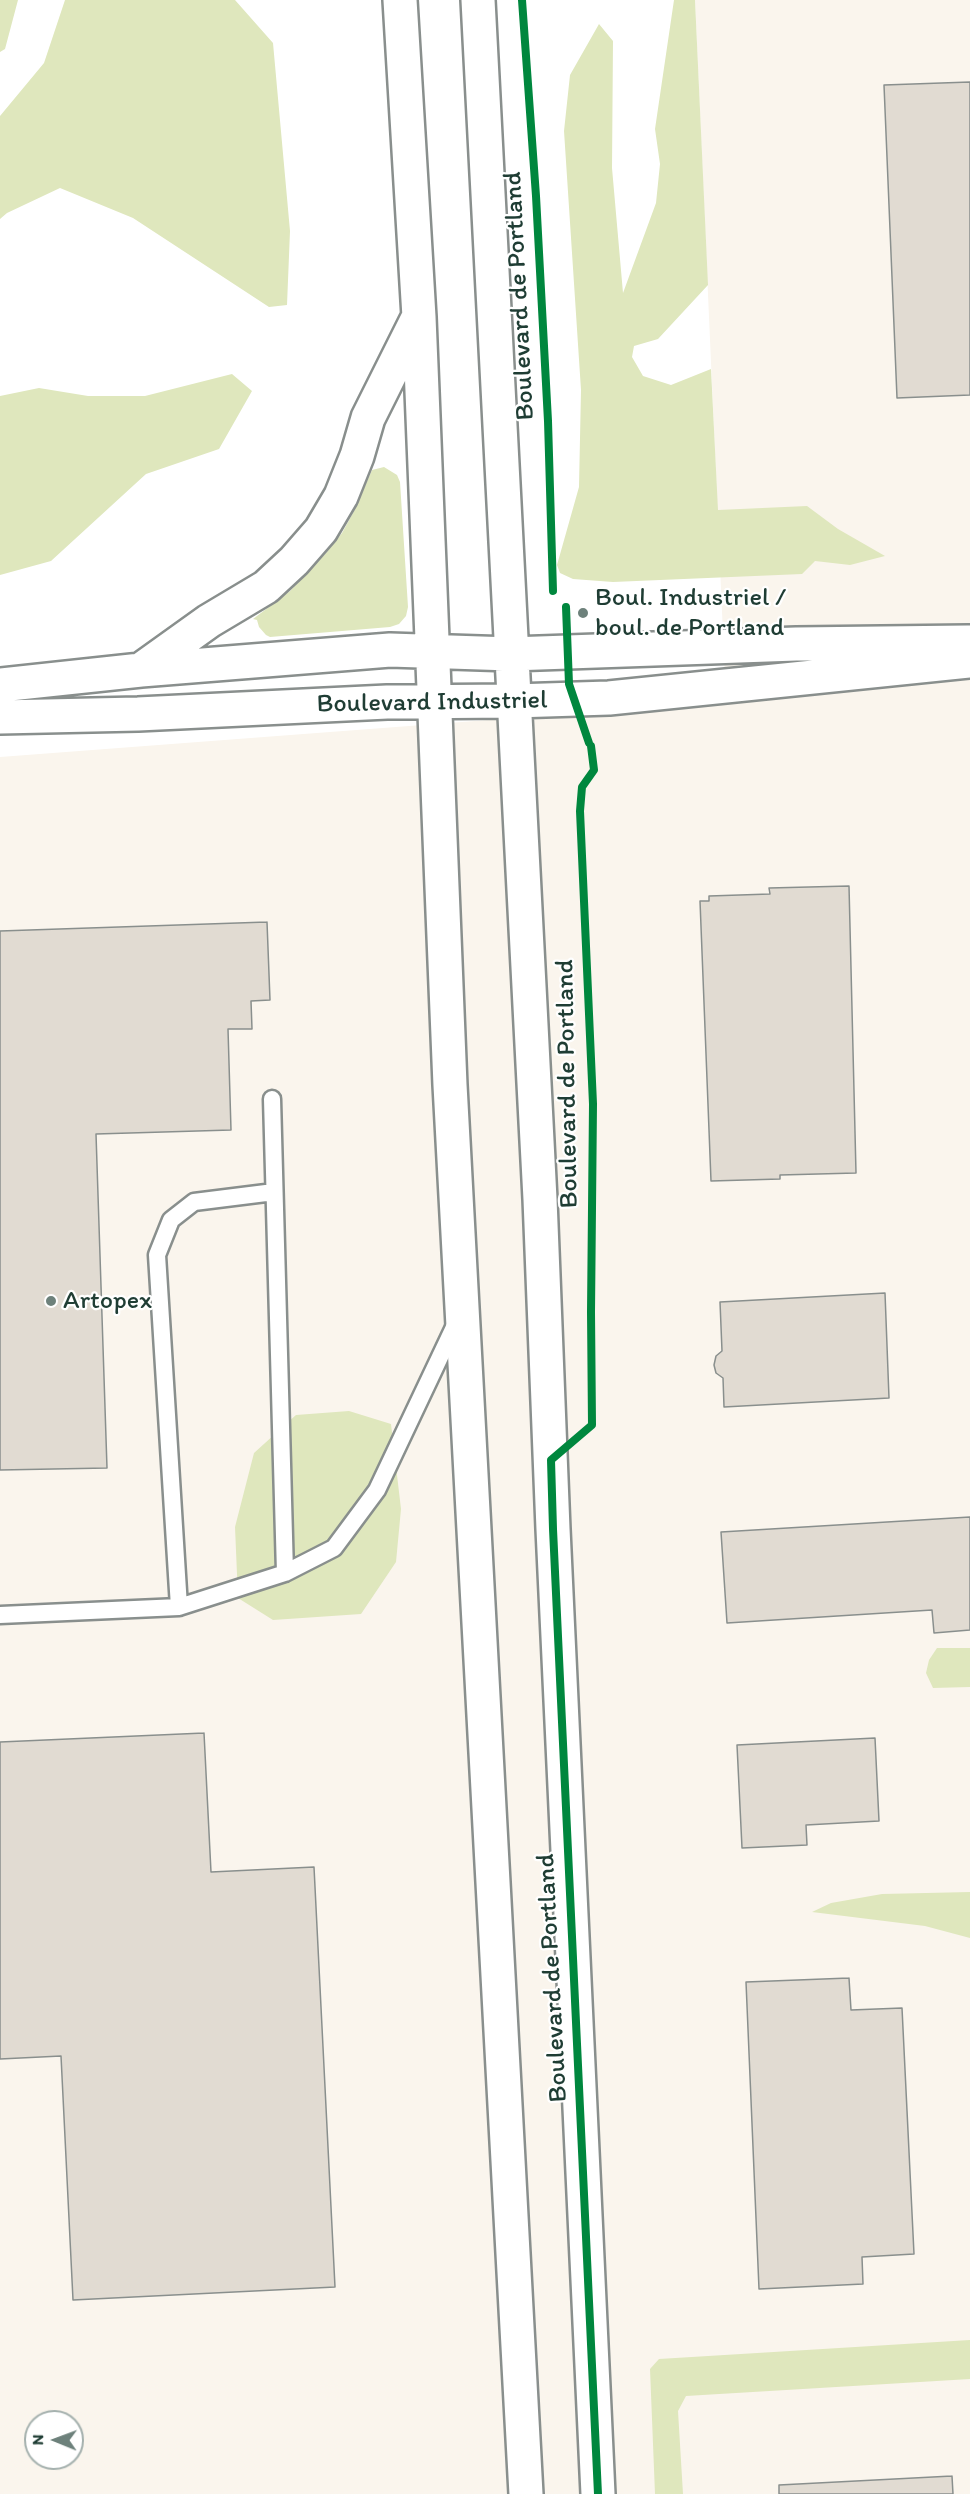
<!DOCTYPE html>
<style>
body{margin:0}
#map{position:relative;width:970px;height:2494px;overflow:hidden;background:#fff;font-family:Itim,sans-serif}
canvas{display:block}
.north{position:absolute;left:24px;top:2410px;width:60px;height:60px;box-sizing:border-box;background:#fff;border:2px solid #a5b1ae;border-radius:50%;rotate:271deg;font-size:16px;font-weight:700;line-height:24px;text-align:center;color:#1f3d34}
.north::after{content:'';display:block;margin:auto;width:21px;height:27px;background:#6d817b;clip-path:polygon(50% 0,100% 100%,50% 72%,0 100%)}
</style>
<div id="map">
<canvas width="970" height="2494"></canvas>
<div class="north">N</div>
</div>
<script>
const c = document.querySelector('canvas').getContext('2d');
c.lineJoin = 'round';
function fill(path, color) {
  c.fillStyle = color;
  c.fill(path, 'evenodd');
}
function shape(rows) {
  const path = new Path2D();
  for (const r of rows) {
    path.moveTo(r[0], r[1]);
    for (let i = 2; i < r.length; i += 2) path.lineTo(r[i], r[i + 1]);
  }
  return path;
}
function strokePath(path, color, width, dash) {
  c.strokeStyle = color;
  c.lineWidth = width;
  c.lineCap = dash ? 'butt' : 'round';
  c.setLineDash(dash || []);
  c.stroke(path);
}
function label(font, color, halo, rows, align = 'center') {
  c.font = font + ' Itim,sans-serif';
  c.lineWidth = 4.5;
  c.setLineDash([]);
  c.textBaseline = 'middle';
  c.strokeStyle = halo;
  c.fillStyle = color;
  for (const [text, x, y, turn = 0] of rows) {
    c.save();
    c.translate(x, y);
    c.rotate((+turn || 0) * Math.PI / 180);
    c.textAlign = isNaN(turn) ? turn : align;
    if (halo) c.strokeText(text, 0, 0);
    c.fillText(text, 0, 0);
    c.restore();
  }
}
const built = shape([
 [695,0,970,0,970,2494,0,2494,0,757,726,702],
 [36,2422,72,2422,72,2458,36,2458]
]);
const green = shape([
 [0,0,18,0,5,49,0,52],
 [65,0,235,0,273,43,290,231,287,305,269,307,133,218,60,188,7,213,0,219,0,116,44,63],
 [674,0,695,0,708,285,658,339,634,346,632,357,643,376,671,385,711,369,718,510,807,506,838,529,885,556,850,565,815,561,802,574,613,582,573,579,560,573,557,565,579,487,581,390,564,131,570,75,599,24,613,41,612,168,623,293,656,203,660,164,655,129],
 [232,374,252,391,219,449,146,474,51,561,0,575,0,396,39,388,88,396,145,396],
 [384,467,397,475,400,482,408,607,406,616,399,624,390,627,270,637,266,635,259,627,257,620,253,619,290,591,326,553,342,533,354,511,372,470],
 [349,1411,391,1424,401,1509,396,1562,361,1614,273,1620,238,1598,235,1527,254,1453,296,1415],
 [937,1648,970,1648,970,1687,933,1688,926,1673,929,1660],
 [970,1892,970,1938,925,1926,812,1912,831,1903,882,1894],
 [970,2340,970,2379,686,2396,678,2411,683,2494,655,2494,650,2369,659,2359]
]);
const building = shape([
 [970,82,970,395,897,398,884,85,970,82],
 [849,886,856,1173,780,1175,780,1179,711,1181,700,901,709,901,709,896,770,894,769,888,849,886],
 [267,922,270,1000,251,1001,252,1029,228,1029,231,1130,96,1134,107,1468,0,1470,0,931,267,922],
 [885,1293,889,1398,724,1407,723,1378,716,1373,714,1365,716,1356,722,1351,720,1302,885,1293],
 [970,1517,970,1630,934,1633,932,1610,727,1623,721,1532,970,1517],
 [204,1733,211,1872,314,1867,335,2287,73,2300,61,2056,0,2059,0,1742,204,1733],
 [875,1738,879,1821,806,1825,807,1845,742,1848,737,1745,875,1738],
 [849,1978,851,2010,902,2008,914,2254,862,2257,863,2284,759,2289,746,1982,849,1978],
 [952,2476,953,2494,779,2494,779,2485,952,2476]
]);
const service = shape([
 [272,1099,285,1573],
 [179,1607,157,1255,171,1220,194,1202,274,1192],
 [0,1615,179,1607,285,1573,334,1548,377,1490,457,1321]
]);
const secondary = shape([
 [400,0,419,317,450,1085,526,2494],
 [478,0,540,1199,553,1529,598,2494],
 [142,669,209,621,266,587,294,561,321,530,341,496,357,456,368,418,418,318],
 [0,685,141,670,390,650,511,654,796,644,968,642],
 [0,717,138,714,387,702,514,701,609,698,970,661]
]);
const cycleway = shape([
 [522,0,536,196,548,421,553,591],
 [566,607,569,684,589,743],
 [591,746,594,770,582,787,580,811,593,1104,591,1312,592,1425,551,1460,553,1529,598,2494]
]);
const markers = [
 [583,613,6,"#6d817b"],
 [51,1301,6,"#6d817b"]
];
const streetNames = [
 ["Boulevard de Portland",520,296,-93],
 ["Boulevard Industriel",432,703,-1],
 ["Boulevard de Portland",568,1084,-91],
 ["Boulevard de Portland",553,1978,-93]
];
const poiNames = [
 ["Boul. Industriel /",595,598],
 ["boul. de Portland",595,628],
 ["Artopex",63,1301]
];
fill(built, '#faf5ed');
fill(green, '#dfe7bd');
fill(building, '#e1dbd2');
strokePath(building, '#898f8d', 1.5);
strokePath(service, '#898f8d', 21);
strokePath(secondary, '#898f8d', 38);
strokePath(service, '#fff', 16);
strokePath(secondary, '#fff', 33);
strokePath(cycleway, '#00873e', 8);
for (const [x, y, r, color] of markers) {
  const dot = new Path2D();
  dot.arc(x, y, r, 0, 2 * Math.PI);
  c.fillStyle = color;
  c.fill(dot);
  strokePath(dot, '#fff', 2);
}
label('26px', '#1f3d34', '#fff', streetNames);
label('26px', '#1f3d34', '#fff', poiNames, 'left');
</script>
